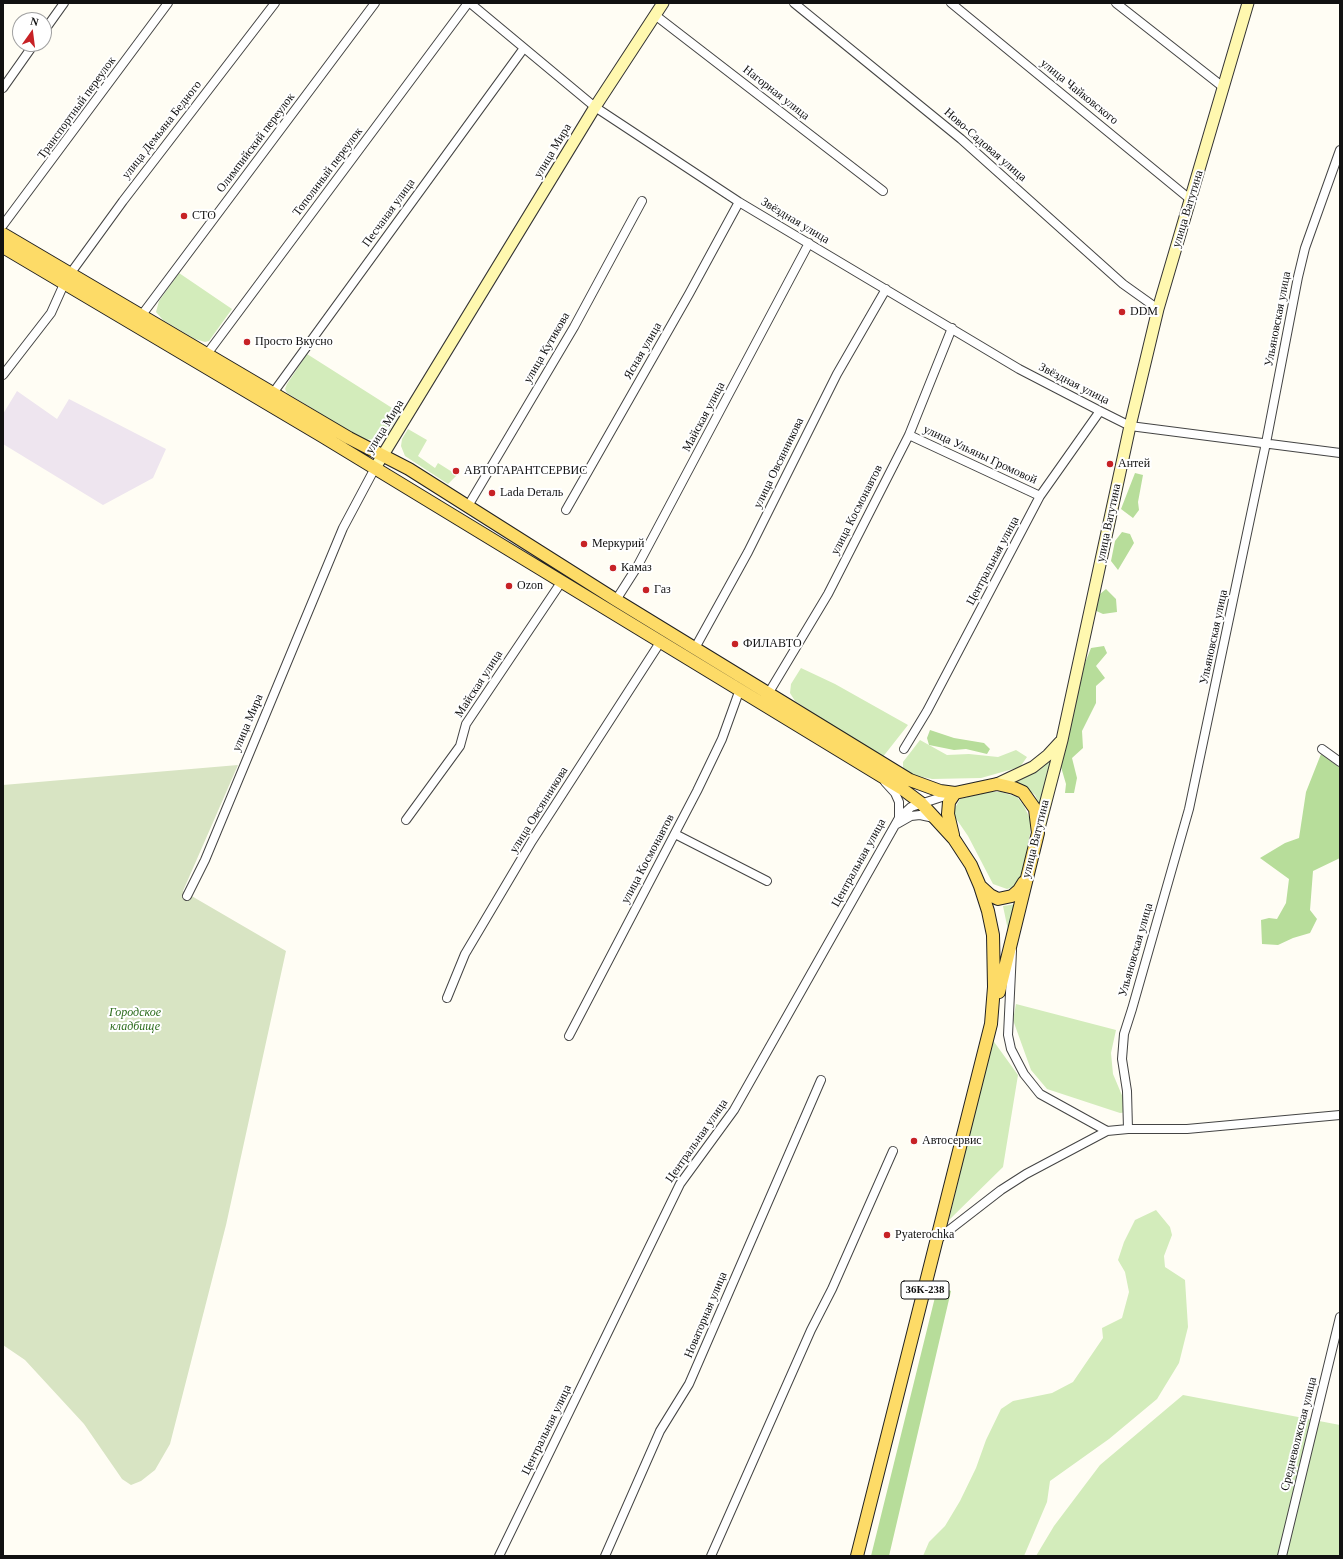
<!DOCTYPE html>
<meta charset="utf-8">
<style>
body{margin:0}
#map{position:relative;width:1343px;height:1559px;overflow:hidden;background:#fffdf4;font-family:Georgia,serif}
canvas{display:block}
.frame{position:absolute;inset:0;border:4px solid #111;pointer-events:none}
.north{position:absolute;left:12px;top:12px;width:40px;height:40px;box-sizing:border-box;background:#fff;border:1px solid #a0a0a0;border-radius:50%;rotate:14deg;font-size:11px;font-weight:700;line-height:16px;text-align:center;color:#111}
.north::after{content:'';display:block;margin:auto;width:14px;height:18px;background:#c72226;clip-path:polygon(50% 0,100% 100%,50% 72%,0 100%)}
</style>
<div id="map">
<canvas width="1343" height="1559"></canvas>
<div class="frame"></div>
<div class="north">N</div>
</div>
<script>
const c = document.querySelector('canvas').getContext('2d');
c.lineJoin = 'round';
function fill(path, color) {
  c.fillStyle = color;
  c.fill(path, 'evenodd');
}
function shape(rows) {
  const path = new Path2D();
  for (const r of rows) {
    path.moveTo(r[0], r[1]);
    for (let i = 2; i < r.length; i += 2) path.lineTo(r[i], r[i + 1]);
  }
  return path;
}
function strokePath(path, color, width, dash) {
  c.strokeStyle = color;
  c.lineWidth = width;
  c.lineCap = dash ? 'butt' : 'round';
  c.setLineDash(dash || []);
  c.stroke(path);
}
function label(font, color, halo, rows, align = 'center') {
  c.font = font + ' Georgia,serif';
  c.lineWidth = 4;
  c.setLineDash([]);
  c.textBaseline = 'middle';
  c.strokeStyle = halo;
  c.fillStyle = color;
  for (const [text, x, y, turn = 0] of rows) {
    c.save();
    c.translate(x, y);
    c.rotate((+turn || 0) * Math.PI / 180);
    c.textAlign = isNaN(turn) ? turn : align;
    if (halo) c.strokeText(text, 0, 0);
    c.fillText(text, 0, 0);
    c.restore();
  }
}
const industrial = shape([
 [17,391,57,419,69,399,166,449,153,478,103,505,3,444,3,414]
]);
const green = shape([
 [179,273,232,309,209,341,205,342,195,339,163,320,156,312,159,301],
 [307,354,400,413,389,431,376,439,364,440,287,393,285,389,287,384],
 [408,429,427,440,418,456,435,468,438,463,457,475,448,484,405,456,401,446,402,439],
 [801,668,835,684,908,725,882,758,795,701,790,693,791,684],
 [920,740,947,755,969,754,998,757,1016,750,1027,757,1020,767,981,778,932,779,913,775,903,770,903,762],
 [1053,757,1041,808,1035,795,1029,790,1018,783,1011,782],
 [989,792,1001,792,1017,797,1024,806,1031,821,1030,834,1022,874,1016,886,1007,889,993,884,968,836,955,817,955,808,960,799],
 [1016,904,1009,935,1003,906],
 [1016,1004,1116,1030,1111,1053,1113,1074,1129,1112,1120,1113,1047,1089,1031,1070,1013,1020],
 [992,1039,1018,1075,1003,1167,949,1220],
 [1156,1210,1170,1227,1172,1235,1164,1256,1165,1267,1185,1280,1188,1327,1179,1363,1157,1399,1109,1439,1050,1481,1047,1502,1024,1556,923,1556,929,1542,945,1526,960,1501,976,1468,986,1440,1001,1409,1013,1401,1052,1393,1073,1382,1103,1338,1102,1328,1122,1318,1129,1292,1125,1272,1118,1260,1124,1242,1135,1220],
 [1183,1395,1340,1425,1340,1556,1036,1556,1054,1526,1100,1465]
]);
const forest = shape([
 [1135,473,1143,475,1138,502,1139,510,1133,518,1121,509],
 [1122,532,1130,534,1134,543,1118,570,1111,561,1115,541],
 [1106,589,1116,599,1117,612,1103,614,1092,609,1094,599],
 [1104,646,1107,653,1096,666,1105,678,1096,686,1096,703,1082,731,1083,748,1072,758,1077,778,1074,793,1065,793,1066,784,1061,767,1085,663,1091,648],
 [930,730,954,738,984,743,990,749,987,754,966,749,954,750,929,745,927,738],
 [1321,754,1340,768,1340,858,1313,871,1310,910,1317,919,1310,933,1293,938,1278,945,1262,944,1261,920,1269,918,1277,919,1286,903,1289,879,1260,858,1285,843,1299,838,1306,792],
 [938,1285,951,1291,889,1556,871,1556]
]);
const cemetery = shape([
 [238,765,183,891,286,951,226,1225,170,1444,155,1470,141,1481,131,1485,122,1479,84,1424,25,1360,3,1345,3,785]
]);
const street = shape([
 [470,3,595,107,739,202,1019,369,1100,411,1130,426,1340,453],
 [794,3,961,139,1123,284,1158,309],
 [951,3,1191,200],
 [1116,3,1223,87],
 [655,15,883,191],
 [44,31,64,3],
 [3,88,34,44],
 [3,225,168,3],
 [70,274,123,201,275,3],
 [141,316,375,3],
 [207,354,468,3],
 [3,375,51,313,64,284],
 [273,393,524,48],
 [909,435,1040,496],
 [468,506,574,327,642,201],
 [566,510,689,294,739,202],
 [616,600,637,567,809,243],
 [695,648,748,552,837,374,886,289],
 [768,694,828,594,909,435,952,328],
 [904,749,927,711,1040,496,1100,411],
 [1322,749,1340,762],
 [885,782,895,793,899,802,899,818],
 [406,820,460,746,466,724,562,581],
 [897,824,911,816,920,815,934,818],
 [675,834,767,881],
 [187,896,205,860,343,528,375,468],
 [1012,951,1008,1035,1011,1049,1024,1074,1040,1094,1107,1131],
 [447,998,465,954,532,841,661,641],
 [569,1036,697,791,722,739,740,689],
 [1128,1129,1127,1091,1122,1059,1124,1034,1132,1009,1189,809,1266,443,1298,277,1305,248,1340,150],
 [939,1238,1001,1190,1026,1174,1107,1131,1128,1129,1187,1129,1340,1115],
 [499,1556,680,1184,734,1110,899,818,911,807,951,794],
 [605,1556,660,1431,689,1384,821,1080],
 [711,1556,811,1330,832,1289,893,1151],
 [1282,1556,1340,1317]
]);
const secondary = shape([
 [375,468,595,107,663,3],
 [997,784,1033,767,1048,755,1060,742],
 [1038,832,1062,740,1130,426,1158,309,1248,3]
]);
const primary = shape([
 [3,234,349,438,409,469,616,600,910,780,940,791,955,793,997,784,1014,788,1023,792,1035,809,1038,833,999,992],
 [3,247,322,436,901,788,921,803,954,839,971,865,980,886,988,911,993,935,994,987,991,1024,857,1556],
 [953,835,948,814,949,802,955,793],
 [980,886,990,895,998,899,1012,896,1019,890,1024,882]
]);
const markers = [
 [184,216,4,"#c72226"],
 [1122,312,4,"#c72226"],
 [247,342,4,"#c72226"],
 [1110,464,4,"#c72226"],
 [456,471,4,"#c72226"],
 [492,493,4,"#c72226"],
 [584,544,4,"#c72226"],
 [613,568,4,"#c72226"],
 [509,586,4,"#c72226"],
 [646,590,4,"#c72226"],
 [735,644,4,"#c72226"],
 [914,1141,4,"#c72226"],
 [887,1235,4,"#c72226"]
];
const shields = [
 [925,1290,48]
];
const shieldNames = [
 ["36К-238",925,1290]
];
const streetNames = [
 ["улица Чайковского",1079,92,39],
 ["Нагорная улица",776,93,38],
 ["Транспортный переулок",77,108,-54],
 ["улица Демьяна Бедного",162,130,-52],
 ["Олимпийский переулок",256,143,-53],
 ["Ново-Садовая улица",985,145,41],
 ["улица Мира",553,151,-59],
 ["Тополиный переулок",328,172,-53],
 ["улица Ватутина",1188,209,-73],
 ["Песчаная улица",389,213,-54],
 ["Звёздная улица",795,221,31],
 ["Ульяновская улица",1278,319,-79],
 ["улица Кутикова",547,348,-60],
 ["Ясная улица",643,351,-60],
 ["Звёздная улица",1074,384,27],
 ["Майская улица",704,417,-62],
 ["улица Мира",385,427,-58],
 ["улица Ульяны Громовой",980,455,25],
 ["улица Овсянникова",779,463,-64],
 ["улица Космонавтов",857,510,-63],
 ["улица Ватутина",1109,523,-78],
 ["Центральная улица",993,561,-62],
 ["Ульяновская улица",1214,637,-78],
 ["Майская улица",479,684,-57],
 ["улица Мира",248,723,-67],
 ["улица Овсянникова",539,810,-58],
 ["улица Ватутина",1036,839,-76],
 ["улица Космонавтов",648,859,-62],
 ["Центральная улица",859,863,-61],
 ["Ульяновская улица",1136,950,-74],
 ["Центральная улица",697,1141,-55],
 ["Новаторная улица",706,1315,-67],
 ["Центральная улица",547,1430,-64],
 ["Средневолжская улица",1299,1434,-76]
];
const poiNames = [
 ["СТО",192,216],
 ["DDM",1130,312],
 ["Просто Вкусно",255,342],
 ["Антей",1118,464],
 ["АВТОГАРАНТСЕРВИС",464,471],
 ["Lada Dеталь",500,493],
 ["Меркурий",592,544],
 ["Камаз",621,568],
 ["Ozon",517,586],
 ["Газ",654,590],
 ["ФИЛАВТО",743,644],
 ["Автосервис",922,1141],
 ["Pyaterochka",895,1235]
];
const parkNames = [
 ["Городское",135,1013],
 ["кладбище",135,1027]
];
fill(industrial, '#eee5ef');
fill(green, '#d3ecbb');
fill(forest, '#b7dd9a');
fill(cemetery, '#d8e4c3');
strokePath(street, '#444', 10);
strokePath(secondary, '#333', 13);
strokePath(primary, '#222', 14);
strokePath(street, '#fff', 8);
strokePath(secondary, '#fff8af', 11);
strokePath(primary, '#fddb67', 12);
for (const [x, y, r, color] of markers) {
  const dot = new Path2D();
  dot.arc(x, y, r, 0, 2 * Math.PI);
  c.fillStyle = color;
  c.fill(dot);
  strokePath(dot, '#fff', 1.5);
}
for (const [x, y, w] of shields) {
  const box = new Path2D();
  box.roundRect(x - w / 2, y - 9, w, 18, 3);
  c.fillStyle = '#fff';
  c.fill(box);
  strokePath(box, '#111', 1);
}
label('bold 11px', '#111', null, shieldNames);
label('12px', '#111', '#fff', streetNames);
label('12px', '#111', '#fff', poiNames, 'left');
label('italic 12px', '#2c6c1d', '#fff', parkNames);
</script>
